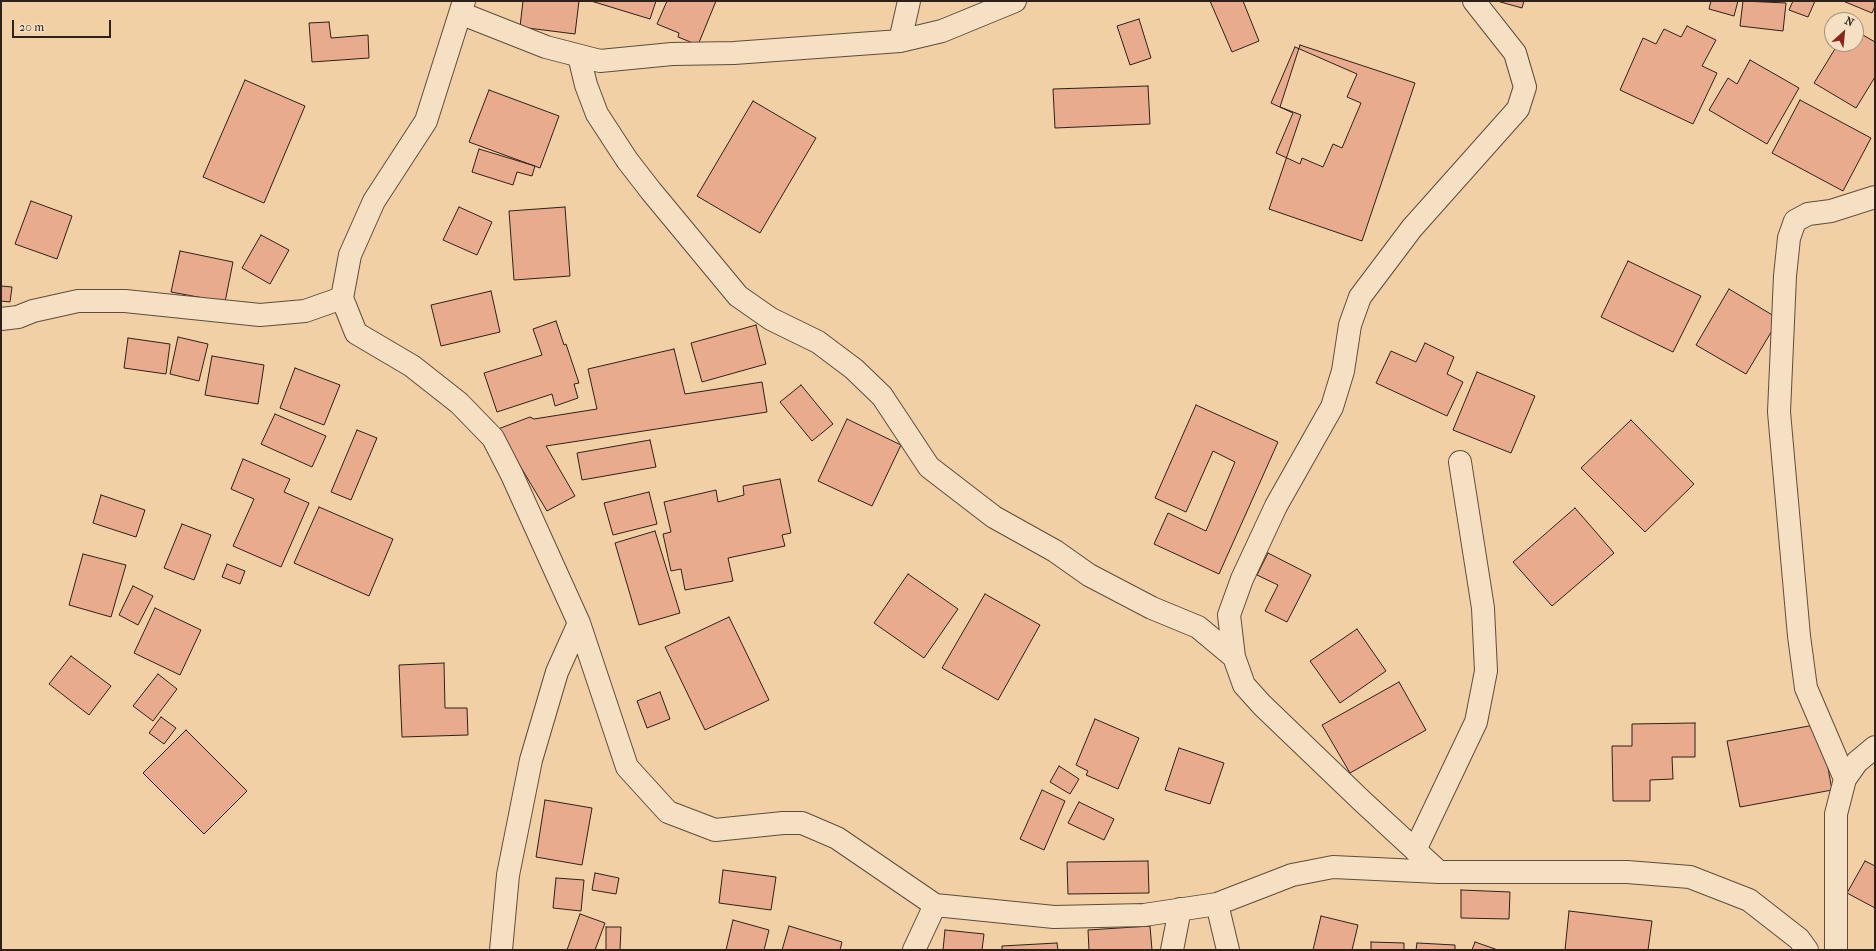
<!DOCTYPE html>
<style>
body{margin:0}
#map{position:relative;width:1876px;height:951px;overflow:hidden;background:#f0d0a4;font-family:"IM FELL French Canon",serif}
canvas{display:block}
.frame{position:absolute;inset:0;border:2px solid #2e211b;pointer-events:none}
.north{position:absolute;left:1824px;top:12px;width:40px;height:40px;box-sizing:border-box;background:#f5e0c4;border:1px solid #a59480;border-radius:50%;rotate:27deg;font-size:11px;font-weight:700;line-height:16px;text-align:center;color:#2e211b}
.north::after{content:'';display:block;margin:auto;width:14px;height:18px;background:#8f2418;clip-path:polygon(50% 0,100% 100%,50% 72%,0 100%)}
.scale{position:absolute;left:12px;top:20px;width:99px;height:18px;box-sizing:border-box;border:2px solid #2e211b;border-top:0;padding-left:5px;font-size:12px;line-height:14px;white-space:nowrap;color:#2e211b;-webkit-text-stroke:3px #f5e0c4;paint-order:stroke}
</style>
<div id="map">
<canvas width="1876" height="951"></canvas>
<div class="frame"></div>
<div class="north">N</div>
<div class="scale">20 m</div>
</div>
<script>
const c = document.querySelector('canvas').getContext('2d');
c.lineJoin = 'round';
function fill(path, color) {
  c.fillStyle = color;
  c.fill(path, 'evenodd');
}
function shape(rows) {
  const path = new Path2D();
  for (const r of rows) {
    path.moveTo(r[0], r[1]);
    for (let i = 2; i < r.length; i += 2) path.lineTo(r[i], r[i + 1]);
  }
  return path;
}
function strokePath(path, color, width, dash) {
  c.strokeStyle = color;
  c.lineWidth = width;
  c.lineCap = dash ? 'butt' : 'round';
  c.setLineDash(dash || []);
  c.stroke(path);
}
const building = shape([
 [523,1,579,1,575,34,520,27,523,1],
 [591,1,656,1,650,19,591,1],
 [667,1,716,1,698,45,678,37,679,33,657,24,667,1],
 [1210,1,1243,1,1259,41,1232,52,1210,1],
 [1497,1,1524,1,1522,8,1497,1],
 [1711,1,1738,1,1734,16,1709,9,1711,1],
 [1743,1,1786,3,1783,31,1740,26,1743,1],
 [1793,1,1815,1,1808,17,1789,10,1793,1],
 [1843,1,1875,1,1875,6,1872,13,1843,1],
 [1139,19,1151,58,1130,65,1117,26,1139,19],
 [329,22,331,38,368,35,369,58,312,62,309,23,329,22],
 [1687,26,1716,40,1702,66,1717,73,1693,124,1620,90,1643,38,1656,44,1664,29,1681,37,1687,26],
 [1856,31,1875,42,1875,77,1856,108,1814,83,1838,44,1856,44,1856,31],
 [1300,45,1415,83,1362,241,1269,209,1301,115,1280,107,1300,45],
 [1295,47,1357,74,1347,97,1361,103,1342,148,1333,144,1323,167,1302,158,1300,164,1276,153,1293,113,1271,103,1295,47],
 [1750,60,1799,88,1767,144,1709,110,1728,78,1737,84,1750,60],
 [245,80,305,106,264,203,203,177,245,80],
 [1148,86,1150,124,1055,128,1053,89,1148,86],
 [489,90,559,116,540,168,469,142,489,90],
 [1800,100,1871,138,1843,191,1772,153,1800,100],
 [753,101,816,138,760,233,697,196,753,101],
 [479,149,535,166,532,176,517,172,513,185,472,172,479,149],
 [31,201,72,216,57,259,15,244,31,201],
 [459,207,492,222,477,255,443,240,459,207],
 [565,207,570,276,514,280,509,211,565,207],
 [261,235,289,250,270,284,242,268,261,235],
 [180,251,233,262,225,302,171,292,180,251],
 [1628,261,1701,296,1673,352,1601,317,1628,261],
 [1,286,12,287,10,302,1,301,1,286],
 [1729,289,1779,319,1746,374,1696,345,1729,289],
 [491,291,500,332,441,346,431,305,491,291],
 [556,321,564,345,566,344,579,383,574,384,578,398,555,406,552,394,497,412,484,373,542,355,533,329,556,321],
 [756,325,766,364,702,382,691,343,756,325],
 [178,337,208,344,199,381,170,374,178,337],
 [128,338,170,344,166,374,124,368,128,338],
 [1425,343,1454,357,1447,374,1463,382,1447,416,1376,383,1391,351,1416,362,1425,343],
 [674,349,685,394,762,382,767,412,546,446,575,496,547,511,498,429,530,417,534,419,597,409,588,369,674,349],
 [212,356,264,365,258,404,205,395,212,356],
 [295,368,340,385,324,425,280,408,295,368],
 [1477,372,1535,396,1511,453,1453,430,1477,372],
 [801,385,833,424,812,441,780,402,801,385],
 [1196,405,1278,442,1219,574,1154,544,1168,513,1206,531,1235,462,1213,451,1186,512,1155,498,1196,405],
 [275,414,326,436,312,467,261,444,275,414],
 [847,419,901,445,872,506,818,481,847,419],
 [1631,420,1694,484,1645,532,1581,468,1631,420],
 [357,430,377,438,351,500,331,492,357,430],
 [650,440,656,467,582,480,577,453,650,440],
 [243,459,290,479,284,492,309,503,281,567,233,546,254,499,231,489,243,459],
 [780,479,791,533,782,535,785,546,728,558,733,581,685,590,681,569,671,571,663,534,671,532,664,502,716,490,718,502,744,495,743,486,780,479],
 [649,492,657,524,613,535,604,503,649,492],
 [101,495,145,510,136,537,93,523,101,495],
 [319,507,393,539,369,596,294,563,319,507],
 [1575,508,1614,553,1552,606,1513,562,1575,508],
 [182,524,211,535,194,580,164,568,182,524],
 [655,531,680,613,639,625,615,543,655,531],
 [1268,553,1311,575,1287,622,1265,611,1278,585,1257,575,1268,553],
 [83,554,126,565,111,617,69,605,83,554],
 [227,564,245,571,240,584,222,577,227,564],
 [908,574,958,609,924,658,874,623,908,574],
 [133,586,153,596,138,625,119,615,133,586],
 [985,594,1040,625,998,700,942,668,985,594],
 [155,608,201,630,180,675,134,653,155,608],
 [729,617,769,700,705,730,665,647,729,617],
 [1357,629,1386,671,1340,703,1310,661,1357,629],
 [71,656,111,686,89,715,49,684,71,656],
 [444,663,445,708,467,708,468,735,402,737,399,665,444,663],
 [158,674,177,689,153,721,133,706,158,674],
 [1399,682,1426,730,1350,773,1322,725,1399,682],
 [660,692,670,719,647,728,637,701,660,692],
 [161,717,176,728,164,744,149,733,161,717],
 [1095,719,1139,738,1118,789,1086,775,1088,771,1076,765,1095,719],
 [1695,723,1695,757,1672,757,1673,779,1650,780,1650,801,1613,801,1612,746,1632,746,1632,724,1695,723],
 [1820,724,1832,790,1740,807,1727,741,1820,724],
 [186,730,247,791,204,834,143,773,186,730],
 [1179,748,1224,763,1210,804,1165,790,1179,748],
 [1059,766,1079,779,1070,794,1050,782,1059,766],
 [1042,790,1065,801,1044,850,1020,839,1042,790],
 [545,800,592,808,582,865,536,857,545,800],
 [1079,802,1114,819,1104,840,1068,823,1079,802],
 [1148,861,1149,893,1068,894,1067,862,1148,861],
 [1865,861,1875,866,1875,908,1847,893,1865,861],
 [723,870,776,877,771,910,719,903,723,870],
 [595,873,619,878,616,894,592,890,595,873],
 [556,878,584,880,581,911,553,908,556,878],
 [1461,890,1510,892,1509,919,1461,918,1461,890],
 [1569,911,1652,921,1648,950,1565,950,1569,911],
 [580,914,605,923,595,950,567,950,580,914],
 [1321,916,1358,925,1352,950,1313,950,1321,916],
 [733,920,769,930,764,950,726,950,733,920],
 [789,926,842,942,840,950,782,950,789,926],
 [1150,926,1152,950,1089,950,1088,930,1150,926],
 [606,927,621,927,620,950,606,950,606,927],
 [945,930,984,934,982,950,943,950,945,930],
 [1371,942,1404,943,1404,950,1371,950,1371,942],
 [1475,942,1498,950,1472,950,1475,942],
 [1057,943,1058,950,1002,950,1002,946,1057,943],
 [1417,943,1455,945,1455,950,1416,950,1417,943]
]);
const minor = shape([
 [464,1,426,121,374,201,350,255,342,298,356,333,412,366,459,403,493,438,512,475,579,623,627,767,668,812,715,830,783,823,802,823,837,838,935,905,1054,917,1144,915,1217,904,1292,875,1333,867,1439,872,1627,872,1690,877,1749,900,1799,939,1807,950],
 [461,10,465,15,546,47,600,61,672,54,734,53,900,41,942,31,1015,1],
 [900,41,909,1],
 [579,56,586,85,597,114,627,160,651,191,738,296,771,319,818,342,854,369,882,396,929,467,994,517,1055,551,1089,575,1152,608,1198,627,1234,657],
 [1,319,18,317,33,311,78,301,125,301,260,315,305,311,342,298],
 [1845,779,1806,688,1799,636,1779,412,1785,276,1789,238,1795,221,1808,214,1831,211,1875,197],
 [1415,850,1476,722,1486,671,1483,608,1460,462],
 [1439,872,1362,801,1262,705,1244,685,1234,657,1229,615,1242,579,1276,506,1332,407,1343,371,1350,325,1360,297,1412,228,1518,109,1525,87,1515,53,1474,1],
 [1217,904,1228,950],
 [501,950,508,875,531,760,557,672,579,623],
 [914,950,935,905],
 [1172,950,1180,909],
 [1836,950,1836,814,1845,779,1857,762,1875,747]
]);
fill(building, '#e9ab8d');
strokePath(building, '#2e211b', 1);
strokePath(minor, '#5e4d3d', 24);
strokePath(minor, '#f5e0c4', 22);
</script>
